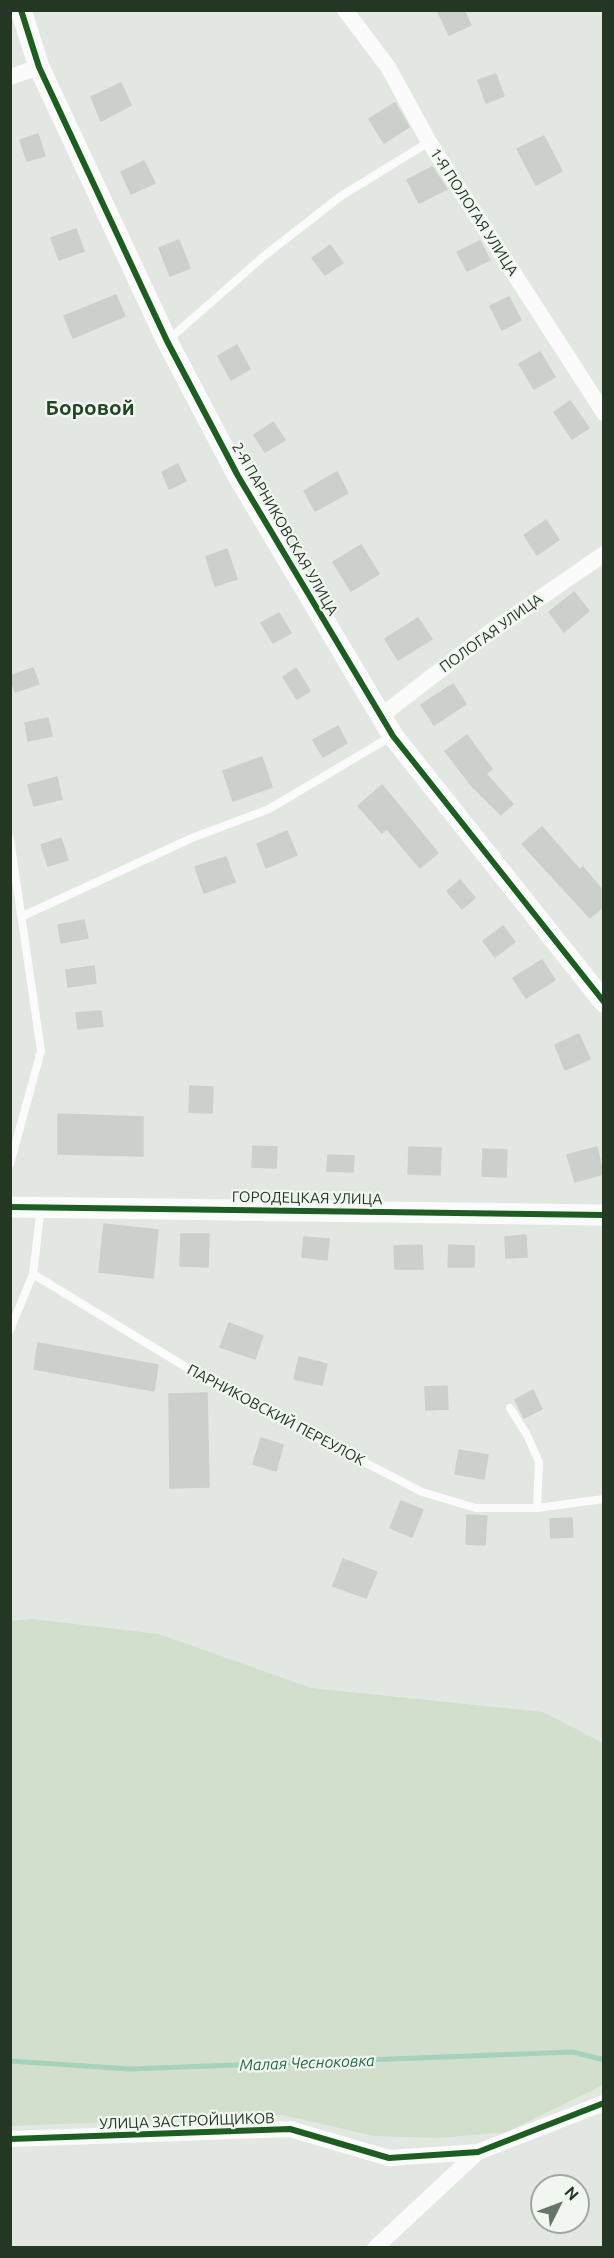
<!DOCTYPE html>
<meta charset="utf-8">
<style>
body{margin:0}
#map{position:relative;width:614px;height:2258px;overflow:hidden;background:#e2e7e2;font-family:Ubuntu,sans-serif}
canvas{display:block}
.frame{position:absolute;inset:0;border:12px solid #233724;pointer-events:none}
.north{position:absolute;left:530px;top:2174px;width:60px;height:60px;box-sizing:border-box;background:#f1f6f0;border:2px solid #9faa9e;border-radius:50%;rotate:48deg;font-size:16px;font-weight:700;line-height:24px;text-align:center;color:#233724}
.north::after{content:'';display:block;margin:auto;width:21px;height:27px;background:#667566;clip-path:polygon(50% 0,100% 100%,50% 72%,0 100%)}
</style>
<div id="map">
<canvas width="614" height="2258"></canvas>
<div class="frame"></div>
<div class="north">N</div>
</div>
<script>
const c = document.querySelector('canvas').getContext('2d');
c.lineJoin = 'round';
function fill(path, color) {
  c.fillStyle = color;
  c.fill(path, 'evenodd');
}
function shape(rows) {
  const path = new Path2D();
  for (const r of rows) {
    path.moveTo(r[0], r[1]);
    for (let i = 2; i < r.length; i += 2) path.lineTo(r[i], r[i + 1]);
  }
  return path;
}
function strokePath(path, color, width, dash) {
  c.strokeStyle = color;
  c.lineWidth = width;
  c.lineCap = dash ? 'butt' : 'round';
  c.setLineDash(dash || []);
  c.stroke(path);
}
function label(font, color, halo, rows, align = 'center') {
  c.font = font + ' Ubuntu,sans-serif';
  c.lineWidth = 4.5;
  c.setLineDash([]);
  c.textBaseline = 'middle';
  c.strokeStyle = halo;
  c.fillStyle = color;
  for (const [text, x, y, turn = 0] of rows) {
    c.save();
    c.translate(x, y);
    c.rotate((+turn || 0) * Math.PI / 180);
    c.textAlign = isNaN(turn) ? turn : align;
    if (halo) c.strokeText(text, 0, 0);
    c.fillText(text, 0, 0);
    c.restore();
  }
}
const green = shape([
 [32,1619,159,1634,311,1688,543,1712,603,1743,603,2085,507,2132,439,2138,374,2136,283,2115,11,2126,10,1621]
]);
const stream = shape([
 [10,2061,130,2069,573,2052,604,2060]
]);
const building = shape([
 [437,10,464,10,471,25,449,35,437,10],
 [496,74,504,96,486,103,478,80,496,74],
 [121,83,131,105,101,121,91,97,121,83],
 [395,103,409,127,384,143,369,119,395,103],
 [38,134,45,156,27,161,20,140,38,134],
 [544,136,562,171,536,185,517,149,544,136],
 [144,161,155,183,131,194,121,172,144,161],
 [432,167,447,189,419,203,407,180,432,167],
 [76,229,84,251,59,260,51,238,76,229],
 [179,240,190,268,170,276,159,248,179,240],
 [480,241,490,260,467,271,457,252,480,241],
 [330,245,343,263,325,275,312,258,330,245],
 [116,295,125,316,73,338,64,316,116,295],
 [509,297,521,320,502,330,490,306,509,297],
 [237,345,250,369,231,380,218,356,237,345],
 [540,352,555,377,534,389,519,364,540,352],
 [570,401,589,428,572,439,554,412,570,401],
 [273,422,285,440,265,452,254,435,273,422],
 [178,464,186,481,169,489,162,472,178,464],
 [337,472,348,493,315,511,304,491,337,472],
 [546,520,559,540,537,555,524,535,546,520],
 [361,545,379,574,351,591,333,562,361,545],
 [227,549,237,579,215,586,206,557,227,549],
 [574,592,589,611,564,632,549,612,574,592],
 [279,613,291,633,273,643,261,623,279,613],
 [418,618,432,639,398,660,385,639,418,618],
 [33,668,39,684,15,692,10,676,33,668],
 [296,668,310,691,297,699,283,677,296,668],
 [453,684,466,704,434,725,421,705,453,684],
 [48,718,52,736,28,741,25,723,48,718],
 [338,726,347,743,323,757,313,740,338,726],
 [467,735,492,769,486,774,513,804,501,815,471,785,445,751,467,735],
 [262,757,272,787,233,801,223,771,262,757],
 [57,777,62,799,34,806,28,785,57,777],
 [382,785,438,853,420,868,387,829,382,833,358,806,382,785],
 [542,827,580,870,583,867,603,891,603,907,590,918,522,844,542,827],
 [287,831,297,855,266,868,257,844,287,831],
 [61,838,68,860,48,866,41,845,61,838],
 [226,857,235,882,204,893,195,867,226,857],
 [460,880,475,898,462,909,447,891,460,880],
 [84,920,88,938,61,943,58,925,84,920],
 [503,926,515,942,495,957,483,941,503,926],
 [542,960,555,980,526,998,513,978,542,960],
 [94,966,96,983,68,987,66,970,94,966],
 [101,1011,103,1026,78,1029,76,1013,101,1011],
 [579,1034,590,1059,565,1070,555,1045,579,1034],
 [190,1086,213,1087,212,1113,189,1112,190,1086],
 [58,1114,143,1117,143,1156,58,1154,58,1114],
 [253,1146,277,1147,276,1168,252,1167,253,1146],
 [409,1147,441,1148,440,1175,408,1174,409,1147],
 [597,1147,603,1174,575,1182,567,1155,597,1147],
 [483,1149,507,1150,506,1177,482,1176,483,1149],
 [328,1155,354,1156,353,1172,327,1171,328,1155],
 [104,1224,158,1230,153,1278,99,1272,104,1224],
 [181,1234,209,1234,208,1267,180,1266,181,1234],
 [526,1235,527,1257,506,1258,505,1237,526,1235],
 [304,1237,329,1239,327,1260,302,1257,304,1237],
 [422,1245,423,1269,395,1269,394,1246,422,1245],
 [449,1245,474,1246,474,1267,448,1267,449,1245],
 [229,1323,263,1336,255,1359,220,1347,229,1323],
 [38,1343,158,1365,154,1391,34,1369,38,1343],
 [299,1357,327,1364,322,1385,294,1379,299,1357],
 [447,1386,448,1409,426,1410,425,1387,447,1386],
 [533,1390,542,1409,524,1418,515,1400,533,1390],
 [207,1393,209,1487,170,1488,169,1394,207,1393],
 [261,1438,283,1445,276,1471,253,1464,261,1438],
 [459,1450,488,1455,484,1479,455,1474,459,1450],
 [401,1501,423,1510,412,1537,390,1528,401,1501],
 [467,1515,487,1516,485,1545,466,1544,467,1515],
 [572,1518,573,1537,551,1538,550,1519,572,1518],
 [343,1559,377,1572,366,1598,333,1586,343,1559]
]);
const service = shape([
 [167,341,264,256,341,196,429,142],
 [10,839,41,1051,10,1164],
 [23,916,192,838,269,809,392,736],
 [41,1207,33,1274,217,1386,422,1492,476,1508,537,1508,604,1499],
 [10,1330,33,1274],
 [510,1408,527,1435,539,1462,537,1508]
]);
const minor = shape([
 [345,10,388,67,429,142,604,413],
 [10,77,39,67],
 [382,715,486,635,604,554],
 [10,2139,290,2129,389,2158,478,2152,604,2103],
 [375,2248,478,2152]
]);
const tertiary = shape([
 [21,10,39,67,167,341,238,476,393,736,604,1002],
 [10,1207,604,1215]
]);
const cycleway = shape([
 [21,10,39,67,167,341,238,476,393,736,604,1002],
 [10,1207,604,1215],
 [10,2139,290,2129,389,2158,478,2152,604,2103]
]);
const streetNames = [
 ["1-Я ПОЛОГАЯ УЛИЦА",474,212,57],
 ["2-Я ПАРНИКОВСКАЯ УЛИЦА",285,529,60],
 ["ПОЛОГАЯ УЛИЦА",491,633,-36],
 ["ГОРОДЕЦКАЯ УЛИЦА",307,1198,1],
 ["ПАРНИКОВСКИЙ ПЕРЕУЛОК",276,1415,28],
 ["УЛИЦА ЗАСТРОЙЩИКОВ",187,2121,-2]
];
const waterNames = [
 ["Малая Чесноковка",307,2063,-2]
];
const districtNames = [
 ["Боровой",90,408]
];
fill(green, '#d3dfcd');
strokePath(stream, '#a6d1ba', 5);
fill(building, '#cbd0cb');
strokePath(building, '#cbd0cb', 1.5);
strokePath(service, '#fbfbfb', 8);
strokePath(minor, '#fbfbfb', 16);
strokePath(tertiary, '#fbfbfb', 21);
strokePath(cycleway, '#1b5e20', 6);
label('15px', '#233724', '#f1f6f0', streetNames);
label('italic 16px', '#246c47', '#f1f6f0', waterNames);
label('bold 21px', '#214724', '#f1f6f0', districtNames);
</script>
